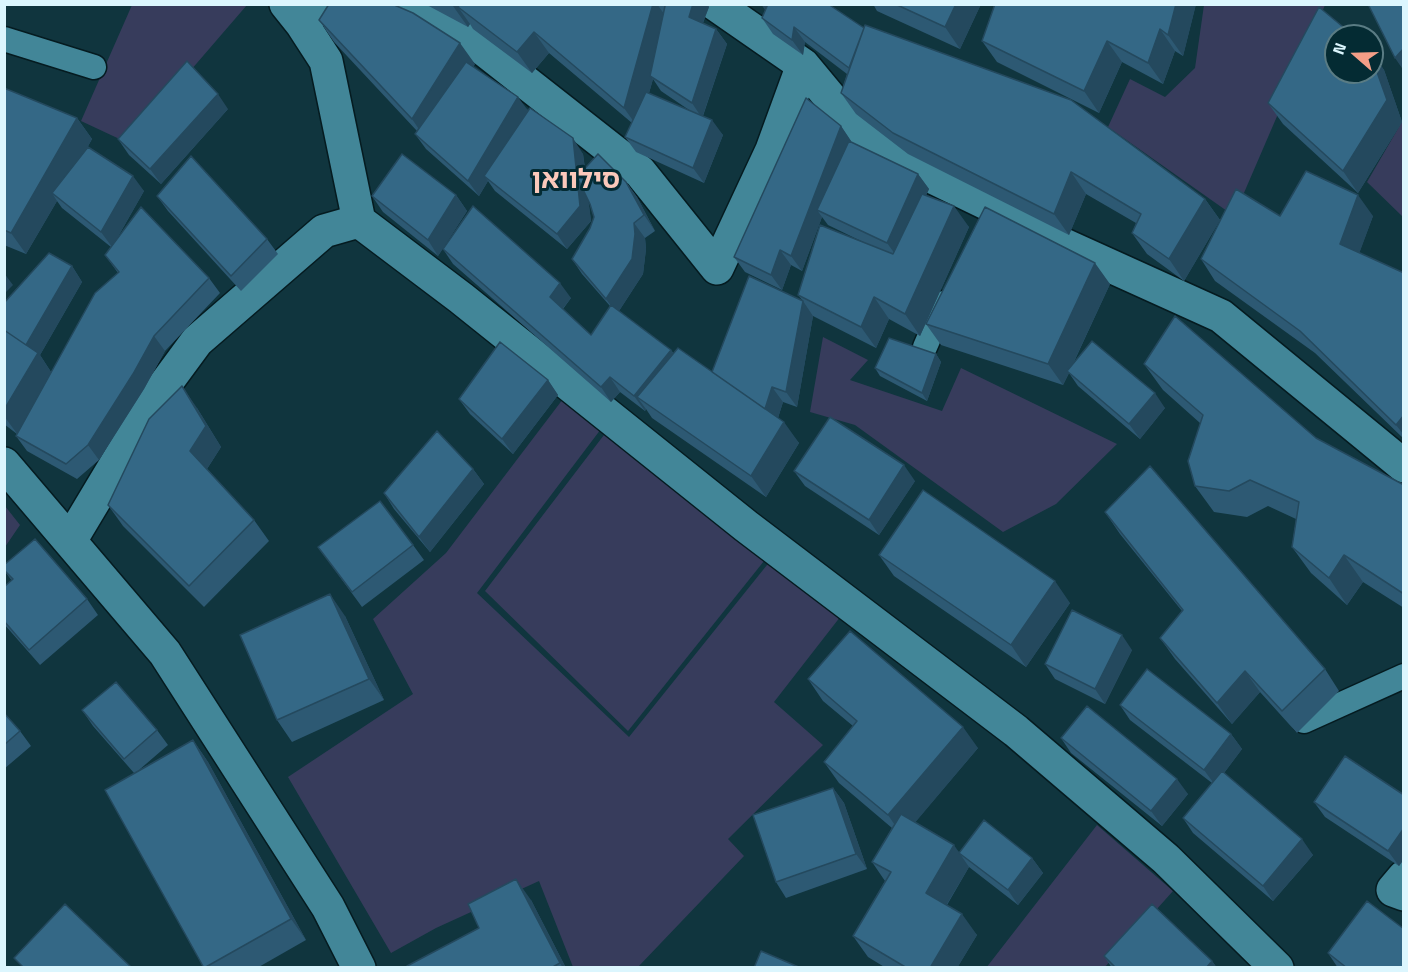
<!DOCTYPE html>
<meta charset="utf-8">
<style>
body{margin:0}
#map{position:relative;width:1408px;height:972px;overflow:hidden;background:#10353e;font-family:"Titillium Web",sans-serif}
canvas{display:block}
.frame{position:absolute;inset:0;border:6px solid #dcf6fe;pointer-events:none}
.north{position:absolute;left:1324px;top:24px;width:60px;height:60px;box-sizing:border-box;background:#042b33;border:2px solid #5a7c84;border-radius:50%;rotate:290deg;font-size:16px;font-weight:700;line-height:24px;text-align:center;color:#dcf6fe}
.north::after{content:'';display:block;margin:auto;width:21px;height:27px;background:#f49e87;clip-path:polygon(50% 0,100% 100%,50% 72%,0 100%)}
</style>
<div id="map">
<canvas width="1408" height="972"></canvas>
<div class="frame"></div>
<div class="north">N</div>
</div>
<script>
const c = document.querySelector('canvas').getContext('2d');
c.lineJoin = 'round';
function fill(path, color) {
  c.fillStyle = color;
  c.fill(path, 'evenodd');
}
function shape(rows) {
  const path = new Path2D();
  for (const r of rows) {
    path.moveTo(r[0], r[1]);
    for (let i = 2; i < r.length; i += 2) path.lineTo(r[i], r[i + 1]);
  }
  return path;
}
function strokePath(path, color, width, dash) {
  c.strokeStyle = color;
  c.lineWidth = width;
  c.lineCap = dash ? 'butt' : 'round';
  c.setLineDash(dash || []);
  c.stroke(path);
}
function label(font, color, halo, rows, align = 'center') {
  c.font = font + ' "Titillium Web","Noto Sans Hebrew",sans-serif';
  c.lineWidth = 6;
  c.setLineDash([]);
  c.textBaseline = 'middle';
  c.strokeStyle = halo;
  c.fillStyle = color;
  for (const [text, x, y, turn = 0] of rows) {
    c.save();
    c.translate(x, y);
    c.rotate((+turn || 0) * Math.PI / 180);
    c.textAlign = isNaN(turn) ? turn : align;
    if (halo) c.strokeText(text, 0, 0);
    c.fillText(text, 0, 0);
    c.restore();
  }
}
const green = shape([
 [132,5,247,5,128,143,81,121],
 [1204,5,1325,5,1234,216,1108,127,1130,79,1165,97,1195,68],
 [1403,120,1403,217,1367,182],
 [823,337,868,360,850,380,942,411,961,368,1117,444,1056,504,1003,532,855,425,810,412],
 [563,399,604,425,477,593,629,737,771,560,844,612,774,702,823,745,728,839,744,856,638,967,573,967,539,881,436,928,391,953,288,777,413,694,373,619,446,553],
 [607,431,768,556,628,731,485,591],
 [5,506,20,525,5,547],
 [1097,825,1173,891,1105,967,986,968]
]);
const service = shape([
 [4,39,94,67],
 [925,347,944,303],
 [1304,721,1404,676]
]);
const minor = shape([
 [286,4,302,24,326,61,359,221],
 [402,4,482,48,640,172,717,268,772,150,803,65],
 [715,4,803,65,852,124,893,158,988,204,1053,240,1221,316,1404,466],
 [302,24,321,4],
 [4,464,165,653,328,907,359,968],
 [70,541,158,394,197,341,324,231,359,221,461,298,746,526,1016,731,1166,859,1277,968],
 [1404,877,1393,890,1404,894]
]);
const wall = shape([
 [425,4,707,4,709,7,703,23,716,29,727,44,703,116,723,135,704,183,636,152,625,137,632,123,549,53,532,73,473,29,470,24,468,27],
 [653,79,661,91,692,112,649,93],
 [873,4,981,4,960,49,877,11],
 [1196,4,1183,56,1175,51,1163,84,1122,62,1099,113,997,62,982,41],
 [762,18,864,28,1205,199,1220,220,1184,281,1147,254,1132,233,1136,223,1086,194,1069,235,908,154,856,114,841,93,847,74,805,42,803,55,773,34],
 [319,20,475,64,473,66,583,154,585,168,626,182,637,197,655,231,645,238,646,249,643,274,619,311,671,350,674,354,712,372,803,301,798,295,865,243,828,225,822,217,802,271,791,265,782,290,745,272,734,257,841,126,851,141,851,142,918,174,929,189,926,195,969,227,920,336,889,319,876,348,813,316,797,407,783,402,778,418,799,443,766,497,652,418,646,409,645,411,620,392,611,402,453,264,443,249,571,298,563,309,591,335,610,306,582,274,572,259,590,228,594,217,588,199,591,221,567,249,495,191,488,181,479,196,426,149,415,134,417,131,334,42],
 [1372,53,1384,70,1402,122,1358,193,1283,124,1268,103,1372,72],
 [4,88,77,118,92,139,86,150,144,191,115,242,209,278,220,293,165,351,144,389,99,460,77,479,27,451,16,436,17,434,4,424,4,303,72,266,82,282,40,355,51,372,118,273,105,255,111,247,62,208,57,201,26,254,4,245],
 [228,109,161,184,129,155,118,139],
 [456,195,467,211,438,256,383,212,372,196],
 [157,196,267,239,278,254,241,291,168,211],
 [1280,216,1373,216,1359,253,1404,273,1404,439,1315,353,1215,281,1201,259],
 [1110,284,1073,364,1165,408,1140,439,1078,386,1069,373,1063,385,941,345,926,324],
 [936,354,941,362,927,401,880,376,875,368],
 [1144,364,1316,438,1404,485,1404,608,1363,582,1347,605,1311,573,1292,547,1296,519,1268,506,1247,517,1214,512,1195,486,1200,423,1163,390],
 [548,380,558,395,513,454,470,414,459,399],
 [197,408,221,447,207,469,254,520,269,541,204,607,123,526,108,505],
 [473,469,484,484,430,552,394,509,384,493],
 [794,471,915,481,879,535,805,486],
 [1105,512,1325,669,1339,691,1297,733,1260,692,1232,724,1175,659,1160,638,1182,611,1120,534],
 [413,545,424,560,362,607,318,547],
 [879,555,1070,603,1026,667,894,576],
 [4,570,87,599,98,615,40,665,4,624,4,587,12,581],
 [345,616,384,700,292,742,277,720],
 [1132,650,1105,704,1055,679,1045,664],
 [808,679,978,748,915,822,959,852,1032,858,1043,873,1018,905,969,867,947,905,977,935,957,968,886,968,868,957,853,936,885,881,872,862,892,828,839,783,824,762,853,726,823,701],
 [1120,705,1231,734,1242,749,1224,773,1313,855,1273,901,1193,833,1183,818,1212,783,1130,720],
 [82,710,157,730,168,745,139,770,193,740,208,762,306,940,257,968,203,968,134,773,93,726],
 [4,713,20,731,31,746,4,769],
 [1061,738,1188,794,1162,826,1071,753],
 [833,788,844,803,867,869,786,898,776,882],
 [1404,795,1404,859,1399,866,1325,817,1314,802],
 [531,900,566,968,408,968],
 [1328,953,1404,968,1338,968],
 [1104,956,1212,961,1217,968,1112,968]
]);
const shadedWall = shape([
 [454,4,482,4,458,7,470,24,468,27,453,6],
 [653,4,657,4,669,21,650,76,653,79,639,129,624,108],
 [693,4,707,4,709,7,699,32,689,17],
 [761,4,767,4,765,10],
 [956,4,981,4,960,49,945,27],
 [1176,4,1196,4,1183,56,1168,35],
 [794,27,805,42,803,55,792,40],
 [716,29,727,44,702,118,692,103],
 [1160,29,1175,51,1163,84,1148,63],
 [534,32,549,53,532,73,517,52],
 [1107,41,1122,62,1099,113,1084,91],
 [460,43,475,64,427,141,412,119],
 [1404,48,1404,71,1395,58],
 [1372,53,1384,70,1402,122,1358,193,1343,171,1372,58],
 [218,94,228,109,161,184,150,169],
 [518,97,529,112,484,176,488,181,479,196,468,181],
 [77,118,92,139,58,198,52,193,57,201,26,254,11,233],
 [712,120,723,135,704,183,693,168],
 [841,126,851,141,824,213,817,210,822,217,802,271,791,256],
 [573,138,583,154,591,221,567,249,557,234],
 [1071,172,1086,194,1069,235,1054,214],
 [918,174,929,189,898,258,887,243],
 [133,176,144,191,112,247,101,232],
 [626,182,637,197,655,231,644,215],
 [456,195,467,211,438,256,428,240],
 [1358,195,1373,216,1355,265,1340,244],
 [1205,199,1220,220,1184,281,1169,259],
 [954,206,969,227,920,336,905,314],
 [634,223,645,238,646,249,643,274,617,314,606,299],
 [780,250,791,265,782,290,771,275],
 [1095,263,1110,284,1069,372,1067,371,1069,373,1063,385,1048,364],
 [72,266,82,282,40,355,53,375,18,435,4,416,4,410,25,347],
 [4,273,13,285,4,294],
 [560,283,571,298,560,312,550,297],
 [874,297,889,319,876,348,861,327],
 [803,301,813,316,797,407,786,392],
 [154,336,165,351,144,389,99,460,88,445],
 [671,350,682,366,637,397,646,409,645,411,634,396],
 [936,354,941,362,927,401,922,393],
 [610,377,620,392,611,402,601,387],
 [548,380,558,395,513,454,502,439],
 [182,386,197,408,221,447,205,472,190,451],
 [772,387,783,402,775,427,765,411],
 [1155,393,1165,408,1140,439,1129,424],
 [1404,415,1404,435,1396,425],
 [784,422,799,443,766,497,751,476],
 [904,465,915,481,879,535,869,520],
 [473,469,484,484,430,552,419,537],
 [1344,555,1363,582,1347,605,1329,578],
 [1055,581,1070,603,1026,667,1011,645],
 [330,594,345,616,384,700,369,679],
 [1122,635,1132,650,1105,704,1095,689],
 [1245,671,1260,692,1232,724,1217,703],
 [963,727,978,748,903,837,888,815],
 [1231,734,1242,749,1215,785,1204,770],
 [193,740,208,762,306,940,291,919],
 [1177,779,1188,794,1162,826,1151,811],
 [833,788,844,803,867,869,856,854],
 [1404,828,1404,859,1399,866,1388,851],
 [1302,839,1313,855,1273,901,1263,886],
 [954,845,969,867,941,914,926,893],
 [1032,858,1043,873,1018,905,1008,890],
 [516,879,531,900,566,968,563,968,560,963],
 [962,914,977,935,957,968,930,968],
 [1212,961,1217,968,1206,968]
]);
const building = shape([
 [329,4,392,4,413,13,460,43,412,119,319,20,329,4],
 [460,4,653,4,624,108,534,32,517,52,458,7,460,4],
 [663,4,693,4,689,17,716,29,692,103,650,76,665,6,663,4],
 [768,4,828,4,864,28,849,68,794,27,792,40,762,18,768,4],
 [895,4,956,4,945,27,895,4],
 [995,4,1176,4,1168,35,1160,29,1148,63,1107,41,1084,91,982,41,995,4],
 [1368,4,1404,4,1404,48,1395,58,1368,4],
 [1319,7,1354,36,1336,36,1336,72,1372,72,1372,58,1387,100,1343,171,1268,103,1319,7],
 [865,25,1071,100,1205,199,1169,259,1132,233,1141,214,1071,172,1054,214,893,133,841,93,865,25],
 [187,61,218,94,150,169,118,139,187,61],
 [466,62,518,97,468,181,415,134,466,62],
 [4,88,77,118,11,233,4,230,4,88],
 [646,92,712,120,693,168,625,137,646,92],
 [806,98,841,126,791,256,780,250,771,275,734,257,806,98],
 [530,108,573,138,580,206,557,234,484,176,530,108],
 [849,141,918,174,887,243,817,210,849,141],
 [88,147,133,176,101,232,52,193,88,147],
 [402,154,456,195,428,240,372,196,402,154],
 [598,154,626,182,644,215,634,223,635,234,632,259,606,299,572,259,590,228,594,217,590,204,577,177,598,154],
 [191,156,267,239,231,276,157,196,191,156],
 [1306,171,1358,195,1340,244,1404,273,1404,415,1396,425,1300,331,1201,259,1236,189,1280,216,1306,171],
 [922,194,954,206,905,314,874,297,861,327,798,295,820,225,893,254,922,194],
 [473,206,560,283,550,297,591,335,611,305,671,350,634,396,610,377,601,387,443,249,473,206],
 [141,207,209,278,154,336,133,374,88,445,66,464,16,436,95,293,119,272,105,255,141,207],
 [985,207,1095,263,1048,364,926,324,985,207],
 [49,253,72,266,26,345,4,330,4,303,49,253],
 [749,276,803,301,786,392,772,387,765,409,712,372,749,276],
 [1175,316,1316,438,1404,485,1404,594,1344,555,1329,578,1292,547,1299,502,1250,480,1229,491,1195,486,1188,461,1203,415,1144,364,1175,316],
 [4,330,38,353,4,410,4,330],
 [889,338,936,354,922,393,875,368,889,338],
 [1092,341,1155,393,1129,424,1067,371,1092,341],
 [500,342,548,380,502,439,459,399,500,342],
 [678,348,784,422,751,476,637,397,678,348],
 [182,386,206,426,190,451,254,520,189,586,108,505,149,419,182,386],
 [830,417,904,465,869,520,794,471,830,417],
 [437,431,473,469,419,537,384,493,437,431],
 [1150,466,1325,669,1282,711,1245,671,1217,703,1160,638,1183,610,1105,512,1150,466],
 [923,490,1055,581,1011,645,879,555,923,490],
 [380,501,413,545,352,592,318,547,380,501],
 [35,539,87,599,29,650,4,621,4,587,13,579,4,570,4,565,35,539],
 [330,594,369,679,277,720,240,635,330,594],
 [1072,610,1122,635,1095,689,1045,664,1072,610],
 [850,631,963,727,888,815,824,762,857,721,808,679,850,631],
 [1147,669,1231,734,1204,770,1120,705,1147,669],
 [116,682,157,730,124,759,82,710,116,682],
 [1087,706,1177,779,1151,811,1061,738,1087,706],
 [4,713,20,731,4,745,4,713],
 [193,740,291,919,204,968,105,790,193,740],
 [1345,756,1404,795,1404,828,1388,851,1314,802,1345,756],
 [1222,771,1302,839,1263,886,1183,818,1222,771],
 [833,788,856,854,776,882,753,815,833,788],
 [901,814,954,845,926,893,962,914,930,968,907,968,853,936,891,872,872,862,901,814],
 [984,820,1032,858,1008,890,959,853,984,820],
 [516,879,560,963,551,968,408,968,407,966,479,928,468,904,516,879],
 [1367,901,1404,929,1404,968,1347,968,1328,953,1367,901],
 [65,904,132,968,24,968,14,958,65,904],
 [1152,904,1212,961,1206,968,1116,968,1104,956,1152,904],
 [761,951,801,968,754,968,761,951]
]);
const districtNames = [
 ["סילוואן",576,181]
];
fill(green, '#373c5c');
strokePath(service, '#051b20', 27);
strokePath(minor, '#051b20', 36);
strokePath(service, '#428698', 24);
strokePath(minor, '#428698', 33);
fill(wall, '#2d5973');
fill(shadedWall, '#24495e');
fill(building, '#346886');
strokePath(building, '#24495e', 1.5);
label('bold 27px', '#fbc9bb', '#042b33', districtNames);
</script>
